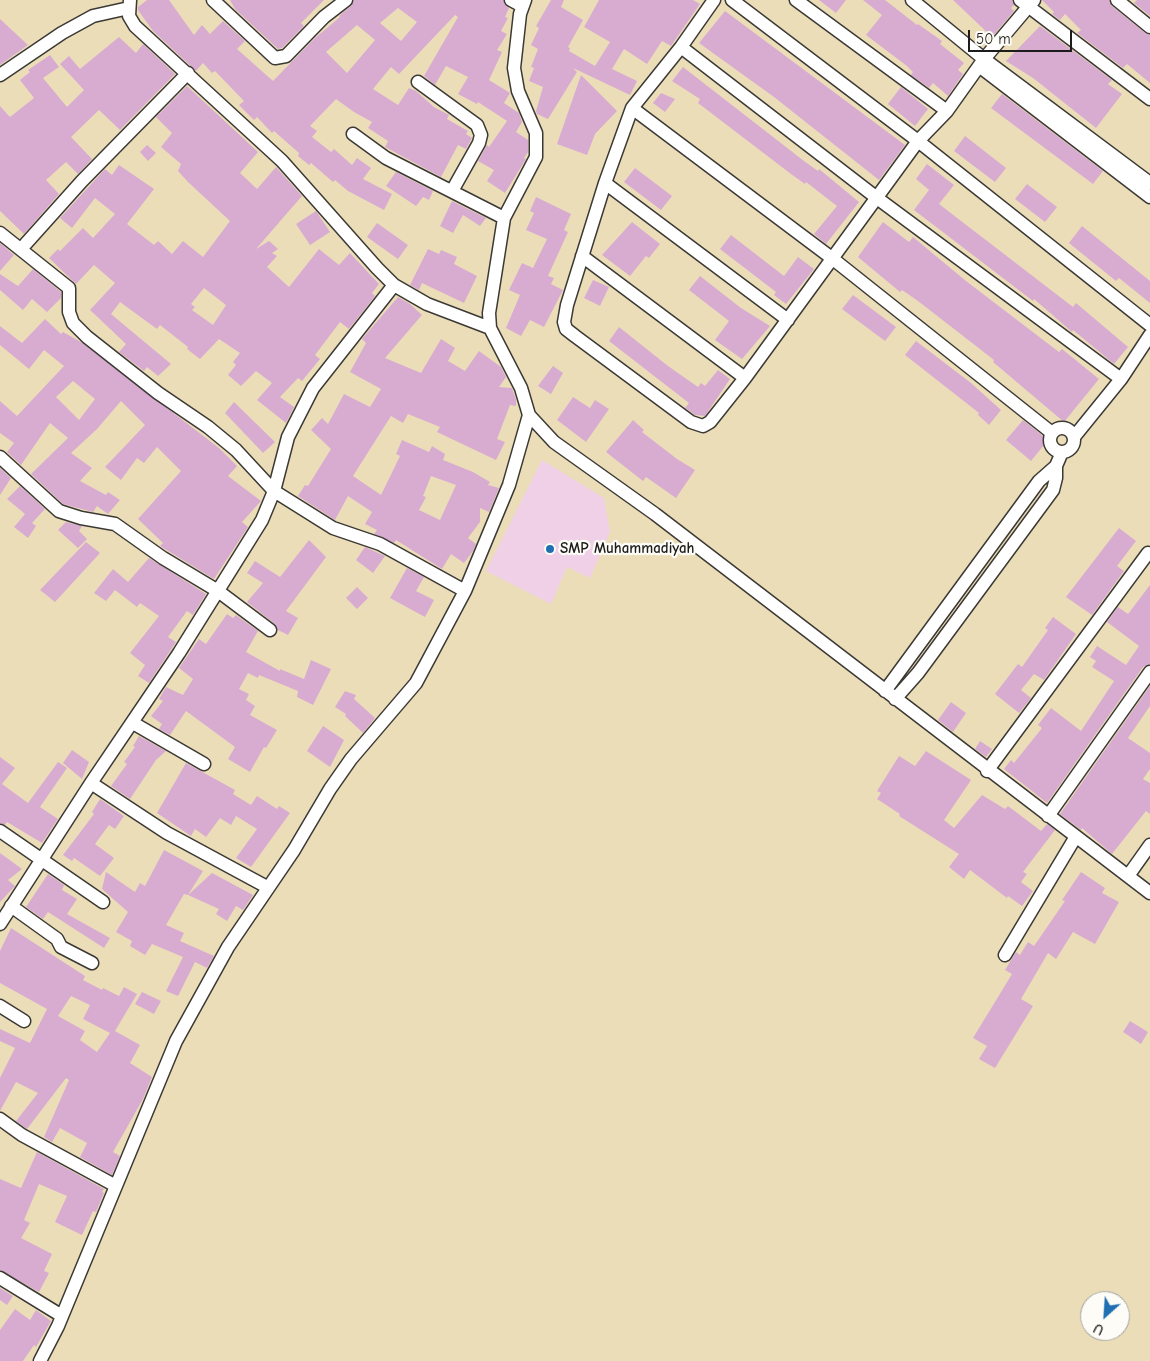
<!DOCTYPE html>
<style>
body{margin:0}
#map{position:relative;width:1150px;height:1361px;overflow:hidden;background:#ecddb9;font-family:"Comic Neue",sans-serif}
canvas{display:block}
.north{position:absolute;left:1080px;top:1291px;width:50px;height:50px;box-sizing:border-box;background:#fdfcf7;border:1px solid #a3a29f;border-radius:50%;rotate:206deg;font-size:14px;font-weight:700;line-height:20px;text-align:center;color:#1c1c1c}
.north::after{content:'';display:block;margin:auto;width:18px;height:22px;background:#1f6fb2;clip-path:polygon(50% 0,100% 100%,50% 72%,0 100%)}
.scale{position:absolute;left:968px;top:30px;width:104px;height:22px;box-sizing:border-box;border:2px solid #1c1c1c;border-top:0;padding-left:6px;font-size:15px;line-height:18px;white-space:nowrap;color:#1c1c1c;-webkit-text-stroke:4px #fdfcf7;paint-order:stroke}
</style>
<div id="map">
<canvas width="1150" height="1361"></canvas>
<div class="north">U</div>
<div class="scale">50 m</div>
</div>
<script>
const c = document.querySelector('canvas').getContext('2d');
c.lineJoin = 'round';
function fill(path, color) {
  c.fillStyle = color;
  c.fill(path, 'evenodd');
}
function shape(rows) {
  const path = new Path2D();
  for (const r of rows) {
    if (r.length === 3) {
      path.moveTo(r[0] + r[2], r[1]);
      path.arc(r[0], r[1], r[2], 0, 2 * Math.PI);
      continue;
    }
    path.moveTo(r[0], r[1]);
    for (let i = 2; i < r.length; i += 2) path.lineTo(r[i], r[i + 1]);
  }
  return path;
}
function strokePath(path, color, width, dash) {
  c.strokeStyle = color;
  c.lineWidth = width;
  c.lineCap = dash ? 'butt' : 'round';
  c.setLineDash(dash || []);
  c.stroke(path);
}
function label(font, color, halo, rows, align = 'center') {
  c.font = font + ' "Comic Neue",sans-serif';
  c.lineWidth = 4.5;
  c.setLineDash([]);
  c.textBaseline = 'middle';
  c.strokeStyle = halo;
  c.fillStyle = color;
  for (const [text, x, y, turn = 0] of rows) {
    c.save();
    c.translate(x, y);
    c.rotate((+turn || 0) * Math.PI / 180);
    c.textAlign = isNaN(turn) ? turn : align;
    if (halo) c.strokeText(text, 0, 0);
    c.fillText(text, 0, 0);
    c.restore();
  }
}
const built = shape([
 [542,460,604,498,610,532,590,578,567,567,551,604,486,571]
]);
const building = shape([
 [147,0,169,0,194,35,202,25,210,34,223,21,245,41,237,49,273,81,315,38,340,17,339,16,351,6,354,0,503,0,509,8,505,17,508,18,501,31,507,34,497,50,502,52,489,80,510,93,504,103,519,113,522,122,516,132,528,140,528,152,524,158,526,159,505,193,487,181,494,170,478,161,487,145,489,147,507,121,478,102,477,104,458,94,468,77,446,66,435,85,424,76,458,17,455,15,399,74,391,67,373,89,398,105,409,88,416,91,434,107,449,115,447,119,468,131,466,134,472,138,466,149,458,145,441,177,385,147,388,141,368,128,372,122,354,112,336,99,310,126,317,131,312,137,331,152,334,149,352,165,357,158,371,168,363,179,392,194,384,210,348,191,335,180,333,182,311,163,309,165,298,156,299,153,274,131,272,133,257,117,254,120,239,105,244,101,215,71,212,73,203,63,196,71,153,31,138,10,138,7],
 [398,8,417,22,401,41,380,23],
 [357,25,375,40,347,73,326,52],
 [230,0,324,0,301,23,304,26,282,48,278,49,235,9],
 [551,0,564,0,561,7,583,20,568,47,570,48,569,51,595,66,610,42,584,27,599,0,693,0,700,4,671,46,662,41,647,64,624,49,612,69,637,81,630,95,573,68,577,72,548,119,537,114,536,111,543,87,529,81,534,68,531,67,538,49,531,45,539,28,536,26],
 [819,0,846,0,836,13],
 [863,0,885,0,917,25,918,24,942,41,940,44,964,63,958,70,963,74,948,96,933,83,929,88,911,75,913,72,907,66,866,35,882,15],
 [953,0,1012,0,1014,5,1011,8,1014,11,992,37],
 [1042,0,1109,0,1112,6,1145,33,1150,35,1150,83,1127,64,1123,68,1077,33,1081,30,1065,14,1060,20,1052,14,1054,12],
 [1137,0,1150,0,1150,16,1134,3],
 [725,11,905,145,879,180,774,97,699,43],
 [0,19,28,45,0,65],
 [1040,26,1112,80,1108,84,1122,94,1096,128,1033,78,1006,61],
 [119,37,136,53,143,44,175,74,120,130,99,110,71,137,92,159,78,174,66,162,46,180,59,194,24,234,0,211,0,106,10,117,34,98,20,80,30,72,28,70,50,55,59,67,43,78,67,107,84,90,60,64,69,56,80,69],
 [683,67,804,161,818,171,819,169,859,202,826,244,814,234,837,206,806,182,805,184,791,174,698,103,700,99,672,81],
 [581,75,617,111,595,134,587,155,557,144],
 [187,86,258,152,240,173,257,189,276,167,302,196,256,249,269,241,278,249,272,253,277,256,267,267,289,287,319,249,339,265,350,253,379,284,372,293,375,296,349,329,340,322,315,355,320,359,302,381,298,378,280,397,294,407,286,423,257,400,272,383,256,371,241,386,228,375,236,365,233,362,240,353,219,339,200,359,187,349,188,347,160,325,157,329,120,302,111,314,171,364,158,376,147,367,144,371,119,352,126,344,90,310,115,283,94,265,76,284,49,258,58,249,60,251,83,228,93,238,115,214,95,198,72,228,60,218,105,169,112,175,119,165,154,189,127,224,154,245,158,241,172,254,183,241,203,257,230,221,188,182,178,171,181,164,161,147,172,133,156,117],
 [204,288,226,305,213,325,192,310,195,307,191,304],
 [901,87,928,109,915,126,888,104],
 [661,93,675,99,665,112,653,103],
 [1002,94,1103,171,1093,184,991,108],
 [965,136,1006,168,995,182,954,151],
 [147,145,156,153,148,161,140,152],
 [927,164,954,185,939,204,1073,307,1076,303,1128,347,1114,364,1073,330,1072,332,1034,299,1033,301,914,210,929,190,916,179],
 [635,168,672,196,661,210,624,182],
 [396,172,433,191,429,200,423,197,416,206,386,186],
 [1027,184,1057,207,1045,222,1015,199],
 [536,197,571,214,564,230,568,232,548,276,554,278,551,284,563,290,544,327,530,320,521,336,506,328,520,295,509,290,522,263,533,268,547,239,526,230,534,213,530,211],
 [452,201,486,218,480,226,463,215,453,233,440,226],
 [316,211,330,232,310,245,296,224],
 [632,222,660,244,649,258,646,256,630,276,602,255],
 [883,222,909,242,913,237,966,281,1059,352,1062,349,1099,379,1064,422,993,362,994,360,918,301,902,290,900,292,858,257],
 [377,223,408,245,398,259,367,237],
 [1082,226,1150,281,1150,303,1119,278,1116,281,1069,243],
 [731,235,784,276,798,257,814,269,786,304,774,295,776,292,720,249],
 [0,243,14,255,0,271],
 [428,249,439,254,441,250,457,257,454,264,477,276,464,303,422,283,419,290,410,285],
 [33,269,61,292,61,298,47,312,32,299,23,310,0,290,0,274,18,286],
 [700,276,741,308,770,326,742,359,715,340,729,321,689,290],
 [593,280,609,287,600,306,584,298],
 [853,295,896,327,885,341,842,309],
 [398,297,410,304,422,315,385,358,421,373,441,339,455,348,448,361,465,371,479,351,501,367,506,377,499,387,512,388,516,400,516,406,510,405,497,439,505,442,496,460,437,432,440,427,408,414,403,423,391,416,353,476,381,495,400,456,396,454,402,440,429,452,432,446,445,454,443,460,473,472,490,482,488,485,499,488,489,512,480,508,480,522,468,538,476,544,473,551,464,563,451,554,442,569,396,540,394,543,374,534,377,530,365,524,372,512,348,496,335,520,298,496,305,485,308,486,331,449,311,430,322,418,328,424,344,394,370,407,381,389,350,372,366,343,362,339],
 [431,476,456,485,440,520,419,510,426,497,423,496],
 [45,319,61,334,63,332,81,342,219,448,237,466,228,476,261,501,242,522,248,527,214,579,160,546,163,543,138,519,181,471,157,447,144,463,137,458,121,480,105,467,145,425,121,401,97,429,71,453,92,468,80,481,106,495,108,492,120,500,108,514,97,506,93,512,63,504,31,474,68,438,50,423,21,465,7,452,14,443,0,433,0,401,17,416,64,366,44,350,29,369,0,345,0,326,22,343],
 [73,381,95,399,79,420,56,397],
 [619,327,668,366,698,387,701,383,705,386,718,370,730,379,705,416,695,415,687,409,685,408,689,403,609,341],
 [916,341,971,383,1001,410,989,425,978,415,979,413,905,355],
 [553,366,563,373,551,394,538,386],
 [573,397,590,408,595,400,609,409,586,442,557,420],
 [234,402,275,442,263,453,225,413],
 [633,420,644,430,642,432,677,459,695,470,676,498,646,477,643,481,606,452],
 [1023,420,1048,440,1031,461,1006,440],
 [0,468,11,478,0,495],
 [20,486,45,509,32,523,36,526,28,538,14,527,25,514,7,499],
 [66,522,82,526,79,531,87,539,78,548,58,530],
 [1119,528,1136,541,1117,566,1124,571,1092,615,1066,597],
 [309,540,326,557,286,611,298,618,288,635,278,630,275,624,247,602,263,583,247,573,255,561,280,577],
 [86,542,100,553,55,602,40,590],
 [365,547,385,556,373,573,356,560],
 [149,558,206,594,193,615,187,611,168,637,176,642,149,683,138,676,145,665,130,653,159,616,140,603,137,607,115,590,106,601,94,593,113,569,128,582],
 [407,568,424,577,416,591,434,600,425,617,390,598],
 [1150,585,1150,664,1143,667,1047,803,1004,769,1011,760,1014,763,1042,728,1038,725,1051,708,1081,731,1114,681,1092,667,1096,661,1090,657,1097,646,1126,665,1139,646,1107,622,1118,607,1128,614],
 [357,587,368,598,357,609,346,598],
 [227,614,233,618,236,615,258,631,246,652,280,671,280,669,304,679,311,660,331,669,313,705,297,697,298,691,259,675,258,678,248,673,239,689,249,694,246,700,255,706,250,715,277,730,266,748,264,747,250,772,228,759,235,747,186,711,170,735,159,729,162,724,151,716,163,701,159,699,166,687,183,695,193,679,179,668,199,639,206,644],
 [1053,617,1076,634,1044,680,1034,674,1021,690,1031,698,1019,713,995,694,1018,664,1022,667,1048,630,1045,628],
 [1150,686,1150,706,1128,738,1150,753,1150,769,1143,779,1150,783,1150,814,1146,811,1112,854,1082,828,1081,830,1060,814],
 [345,691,356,695,354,699,375,718,363,733,345,716,346,714,335,707],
 [951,702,966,713,953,732,938,720],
 [323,726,344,740,330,767,307,751],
 [139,736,166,751,156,760,130,799,111,786,127,764,124,762,135,747,133,746],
 [980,741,992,749,986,757,975,749],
 [72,750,89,762,82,779,63,763],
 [926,751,971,780,944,820,954,828,982,795,1005,809,1008,806,1041,831,1047,824,1055,830,1023,872,1027,874,1021,882,1033,891,1022,906,1008,896,1007,898,970,870,964,879,949,867,959,854,899,816,900,814,877,799,881,793,877,791,899,756,915,766],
 [0,757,15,768,2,784,28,803,58,762,67,768,40,807,58,819,42,843,7,822,5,825,0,823],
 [186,763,235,790,233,794,251,805,257,796,277,809,279,806,290,813,251,867,236,858,257,829,236,816,231,825,220,818,206,837,195,829,191,836,157,813],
 [100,799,124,816,115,829,109,825,95,844,114,858,100,876,74,858,72,861,63,855,94,814,92,812],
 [164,850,203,871,188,895,184,894,166,925,184,933,180,941,214,956,207,968,195,962,178,996,166,991,183,957,152,944,145,955,130,946,132,941,116,932,128,912,102,889,106,872,135,892,140,883,145,886],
 [0,853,22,869,8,880,15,886,0,902],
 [1081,872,1105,888,1102,893,1119,902,1095,944,1073,932,1056,959,1048,953,1021,999,1033,1006,995,1068,979,1059,987,1046,973,1038,1012,974,1005,970,1016,952,1020,955,1028,942,1034,946,1065,901,1062,900],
 [212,873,253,895,243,910,236,906,227,921,216,914,219,909,188,895],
 [48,874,64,885,62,890,77,899,67,914,110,938,104,948,48,912,43,919,26,907],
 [11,928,85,976,83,980,102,990,103,988,119,996,124,987,137,994,115,1031,140,1045,130,1063,152,1077,143,1099,113,1152,120,1156,112,1175,80,1157,87,1143,60,1128,52,1142,44,1137,69,1080,66,1078,27,1129,16,1121,38,1093,16,1082,0,1111,0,1078,15,1048,0,1041,0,1029,30,1043,47,1009,0,983,0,951],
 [71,996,90,1005,83,1019,110,1033,97,1052,80,1040,85,1031,58,1016],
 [142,992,161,1001,154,1014,135,1004],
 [1130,1021,1148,1032,1141,1044,1123,1032],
 [37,1152,104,1189,102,1192,104,1193,96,1212,93,1211,82,1235,55,1222,67,1196,39,1184,24,1220,30,1223,21,1238,52,1254,44,1271,49,1273,39,1292,0,1270,0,1179,21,1188],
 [0,1288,13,1296,7,1305,0,1300],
 [15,1309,30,1320,36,1310,51,1321,36,1347,34,1345,23,1361,0,1361,0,1330]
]);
const minor = shape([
 [130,0,129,16,135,26,282,161,377,268,394,285,427,304,490,328],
 [213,0,275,58,286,56,324,17,346,0],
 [511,0,522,6],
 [525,0,520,14,514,68,518,91,536,133,536,157,504,218,489,313,490,328,521,388,529,415,554,442,655,514,1150,893],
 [714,0,681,47,632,108,833,259,1052,433],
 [732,0,918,141,1150,325],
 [796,0,947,111],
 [912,0,984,59,1150,183],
 [1020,0,1150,99],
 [1117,0,1150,27],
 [681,47,877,198,1121,379],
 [979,66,1150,197],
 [0,75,62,33,93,16,129,8],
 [418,82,477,125,481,135,479,143,452,191],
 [632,108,605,183,567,305,564,322,566,329,575,336,691,422,703,426,710,422,745,378,918,141,947,111,984,59,1034,0],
 [353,134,386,158,504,218],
 [605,183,788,320],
 [0,233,69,288,69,312,73,323,87,337,158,393,208,427,236,450,274,491,333,528,380,544,465,591],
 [21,249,82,181,188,73],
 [582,256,745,378],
 [1062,440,12],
 [1074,437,1121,379,1150,335],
 [0,457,59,511,81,518,115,524,163,558,218,591,270,630],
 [885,691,1039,481,1056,466],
 [895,699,918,673,1053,490,1056,478,1056,466,1062,452],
 [133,723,204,764],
 [987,771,1148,553],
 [91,783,167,833,267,887],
 [1048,816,1150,672],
 [0,831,103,902],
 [1128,876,1150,845],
 [11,906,57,939,61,947,92,963],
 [0,924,91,783,179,653,262,520,274,491,288,437,313,388,394,285],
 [1005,955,1075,838],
 [0,1006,24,1021],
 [0,1119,22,1135,116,1186],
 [0,1278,62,1316],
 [40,1361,58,1326,176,1041,228,947,294,850,330,789,351,759,416,683,465,591,509,485,529,415]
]);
const markers = [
 [550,549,5,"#1f6fb2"]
];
const poiNames = [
 ["SMP Muhammadiyah",560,549]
];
fill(built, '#efd0e6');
fill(building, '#d8acd1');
strokePath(minor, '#3b3934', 15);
strokePath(minor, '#fff', 12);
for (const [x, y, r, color] of markers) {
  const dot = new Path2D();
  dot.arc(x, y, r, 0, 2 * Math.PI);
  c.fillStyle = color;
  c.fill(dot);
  strokePath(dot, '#fdfcf7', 2);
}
label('bold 15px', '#1c1c1c', '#fdfcf7', poiNames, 'left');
</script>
